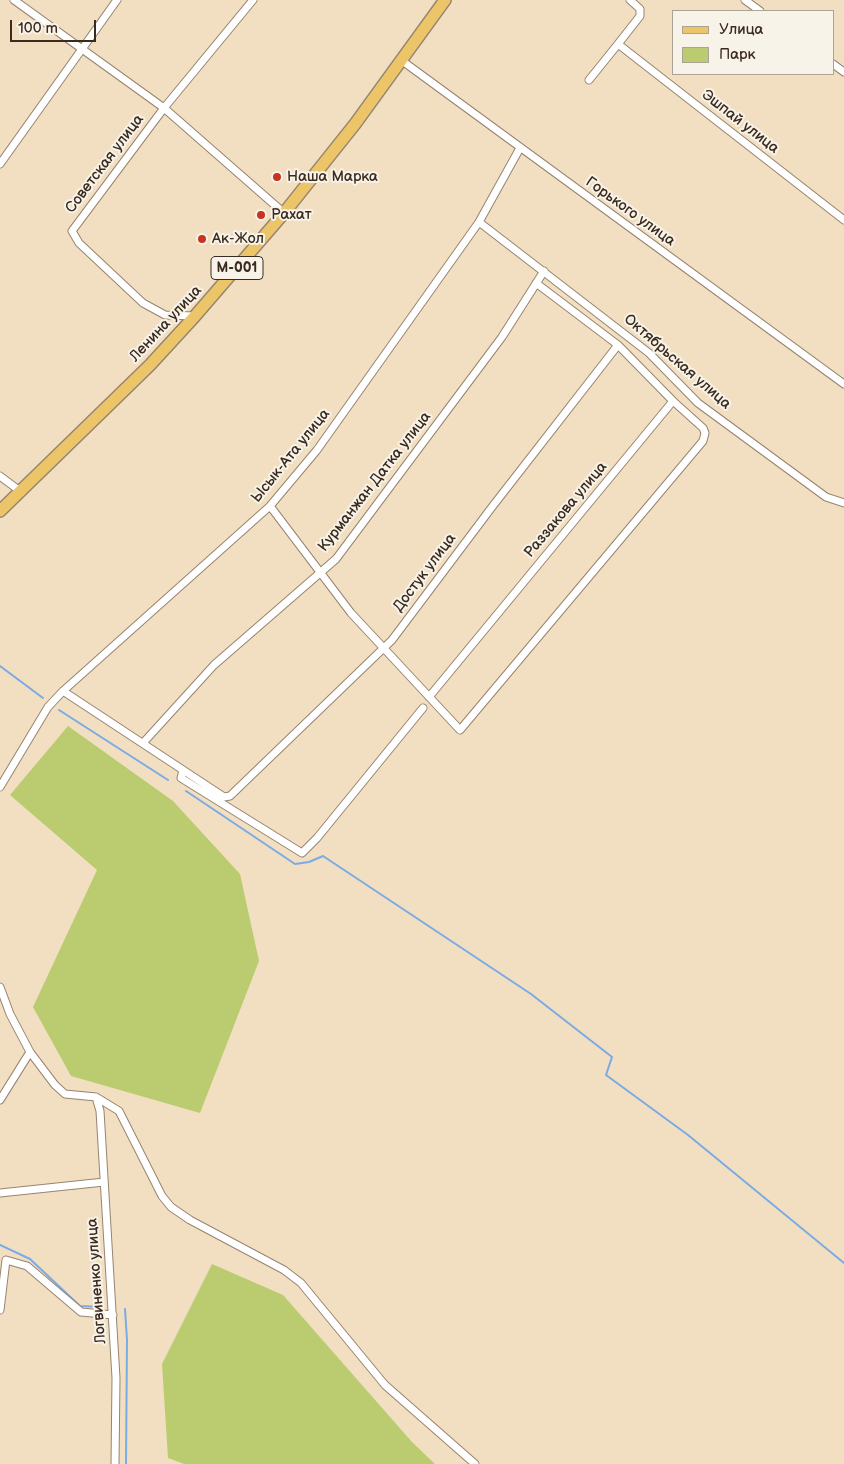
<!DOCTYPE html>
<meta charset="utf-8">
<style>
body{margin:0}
#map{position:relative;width:844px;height:1464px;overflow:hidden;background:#f2dfc2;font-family:"Balsamiq Sans",sans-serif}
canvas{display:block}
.legend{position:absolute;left:672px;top:10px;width:162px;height:65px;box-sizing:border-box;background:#f7f3e8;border:1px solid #aca397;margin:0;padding:6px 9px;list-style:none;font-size:15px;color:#3b2a1e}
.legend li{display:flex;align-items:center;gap:10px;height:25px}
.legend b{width:25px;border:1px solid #aca397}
.scale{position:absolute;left:10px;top:20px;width:86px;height:22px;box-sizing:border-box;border:2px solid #3b2a1e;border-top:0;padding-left:6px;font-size:15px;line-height:18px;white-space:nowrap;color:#3b2a1e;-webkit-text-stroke:4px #f7f3e8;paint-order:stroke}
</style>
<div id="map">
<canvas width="844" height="1464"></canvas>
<ul class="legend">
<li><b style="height:6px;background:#edc569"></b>Улица</li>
<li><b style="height:14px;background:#bacc6f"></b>Парк</li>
</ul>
<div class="scale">100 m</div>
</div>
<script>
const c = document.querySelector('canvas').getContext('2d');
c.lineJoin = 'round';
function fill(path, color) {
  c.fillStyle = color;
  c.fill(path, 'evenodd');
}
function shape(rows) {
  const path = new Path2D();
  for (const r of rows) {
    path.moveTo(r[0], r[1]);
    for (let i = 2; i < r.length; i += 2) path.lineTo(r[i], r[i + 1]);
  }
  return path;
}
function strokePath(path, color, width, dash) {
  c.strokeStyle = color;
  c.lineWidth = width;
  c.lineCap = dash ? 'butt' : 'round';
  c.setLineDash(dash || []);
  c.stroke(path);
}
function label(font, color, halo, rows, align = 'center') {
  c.font = font + ' "Balsamiq Sans",sans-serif';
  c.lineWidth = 4;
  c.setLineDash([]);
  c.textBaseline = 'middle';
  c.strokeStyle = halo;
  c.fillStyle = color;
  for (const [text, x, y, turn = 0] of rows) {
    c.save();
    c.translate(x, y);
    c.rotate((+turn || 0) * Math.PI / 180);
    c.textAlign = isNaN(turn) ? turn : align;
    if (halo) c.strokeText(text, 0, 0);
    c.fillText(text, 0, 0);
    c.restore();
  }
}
const green = shape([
 [68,726,173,801,240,874,259,961,200,1113,71,1076,33,1007,97,870,10,795],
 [212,1264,283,1295,412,1442,435,1464,184,1464,168,1458,162,1364]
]);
const stream = shape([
 [0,666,43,698],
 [59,710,168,780],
 [186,791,295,864,309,862,323,856,531,994,612,1057,606,1075,688,1135,844,1263],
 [0,1245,30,1259,80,1306,102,1307],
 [125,1309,127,1340,126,1464]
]);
const street = shape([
 [14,0,164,108,284,213],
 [630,0,640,9,640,16,618,44,844,220],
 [745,0,760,11],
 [401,60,844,384],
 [833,64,844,72],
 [589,80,618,44],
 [0,164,117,0],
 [479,222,649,353,698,403,826,497,844,503],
 [195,316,165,315,143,303,79,243,72,231,164,108,253,0],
 [0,476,20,491],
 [270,506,351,613,460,730,703,441,705,433,703,428,673,401],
 [63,691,224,797,230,796,392,640,492,507,618,345],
 [429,697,673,401,618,345,536,283],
 [143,743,214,665,336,559,502,337,544,271],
 [183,770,181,778,302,853,317,838,423,708],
 [0,787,48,707,63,691,270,506,317,450,479,222,520,148],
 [0,987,10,1014,30,1052,55,1085,65,1094,96,1097,119,1111,162,1196,171,1207,190,1220,284,1270,301,1283,385,1385,475,1464],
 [96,1097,100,1111,116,1378,115,1464],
 [0,1100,30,1052],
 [0,1193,104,1182],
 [0,1310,6,1260,27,1266,81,1312,113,1315]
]);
const primary = shape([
 [0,511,150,365,195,316,284,213,355,124,445,0]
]);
const markers = [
 [277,177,5,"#c8321e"],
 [261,215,5,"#c8321e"],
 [202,239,5,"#c8321e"]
];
const shields = [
 [237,268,52]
];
const shieldNames = [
 ["М-001",237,268]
];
const streetNames = [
 ["Эшпай улица",740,122,38],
 ["Советская улица",105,164,-53],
 ["Горького улица",630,212,36],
 ["Ленина улица",166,324,-47],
 ["Октябрьская улица",677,362,41],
 ["Ысык-Ата улица",291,456,-51],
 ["Курманжан Датка улица",375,482,-52],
 ["Раззакова улица",566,510,-50],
 ["Достук улица",425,573,-53],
 ["Логвиненко улица",97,1281,-94]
];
const poiNames = [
 ["Наша Марка",287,177],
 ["Рахат",271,215],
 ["Ак-Жол",212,239]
];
fill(green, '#bacc6f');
strokePath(stream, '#7aabe5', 2);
strokePath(street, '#968470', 9);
strokePath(primary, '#968470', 14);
strokePath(street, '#fff', 7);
strokePath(primary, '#edc569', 11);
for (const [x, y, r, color] of markers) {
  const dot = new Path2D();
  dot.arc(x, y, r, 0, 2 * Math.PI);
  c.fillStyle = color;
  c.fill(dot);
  strokePath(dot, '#f7f3e8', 2);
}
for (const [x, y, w] of shields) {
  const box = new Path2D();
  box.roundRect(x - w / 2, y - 11.5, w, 23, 4);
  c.fillStyle = '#f7f3e8';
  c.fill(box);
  strokePath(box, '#3b2a1e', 1);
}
label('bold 14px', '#3b2a1e', null, shieldNames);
label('15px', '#3b2a1e', '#f7f3e8', streetNames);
label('15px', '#3b2a1e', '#f7f3e8', poiNames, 'left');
</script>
